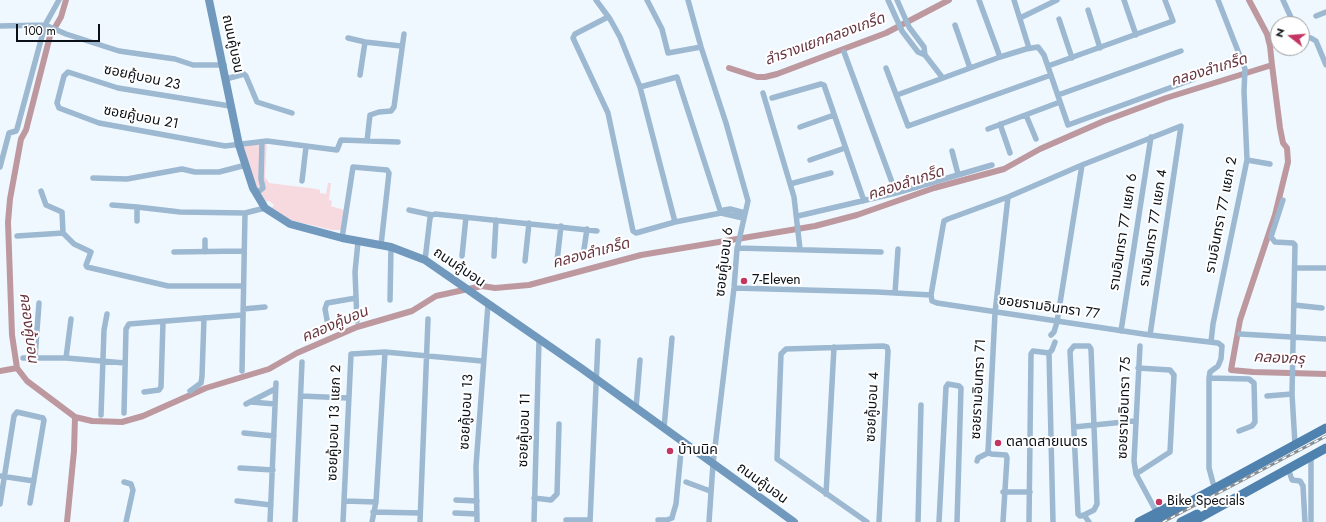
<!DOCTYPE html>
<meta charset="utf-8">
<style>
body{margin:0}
#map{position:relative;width:1326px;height:522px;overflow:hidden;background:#f0f8ff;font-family:Jost,sans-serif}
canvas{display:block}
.north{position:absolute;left:1270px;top:16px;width:40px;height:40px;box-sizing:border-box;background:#fff;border:1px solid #9d9fa1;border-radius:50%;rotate:287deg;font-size:11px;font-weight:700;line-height:16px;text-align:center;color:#0a1015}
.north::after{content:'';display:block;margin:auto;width:14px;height:18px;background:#c43662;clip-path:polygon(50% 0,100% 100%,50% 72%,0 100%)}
.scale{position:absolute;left:16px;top:24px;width:84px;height:18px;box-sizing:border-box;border:2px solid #0a1015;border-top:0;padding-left:5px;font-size:12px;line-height:14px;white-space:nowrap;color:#0a1015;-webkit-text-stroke:3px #fff;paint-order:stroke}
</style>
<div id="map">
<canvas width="1326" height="522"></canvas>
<div class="north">N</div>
<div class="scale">100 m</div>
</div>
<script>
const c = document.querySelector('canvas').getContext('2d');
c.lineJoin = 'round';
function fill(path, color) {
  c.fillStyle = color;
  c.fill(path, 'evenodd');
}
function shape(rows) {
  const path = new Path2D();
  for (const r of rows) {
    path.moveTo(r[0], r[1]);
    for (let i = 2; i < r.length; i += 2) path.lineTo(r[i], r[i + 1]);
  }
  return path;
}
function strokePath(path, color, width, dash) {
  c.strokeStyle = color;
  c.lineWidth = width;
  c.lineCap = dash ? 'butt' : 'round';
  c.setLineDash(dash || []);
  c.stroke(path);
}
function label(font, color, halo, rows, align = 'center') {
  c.font = font + ' Jost,"Noto Sans Thai",sans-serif';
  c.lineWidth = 4;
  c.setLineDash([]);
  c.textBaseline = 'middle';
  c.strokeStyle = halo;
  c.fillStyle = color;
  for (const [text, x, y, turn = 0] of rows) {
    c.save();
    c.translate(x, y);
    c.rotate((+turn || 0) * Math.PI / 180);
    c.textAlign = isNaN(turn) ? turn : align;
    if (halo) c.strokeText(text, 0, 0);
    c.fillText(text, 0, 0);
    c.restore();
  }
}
const green = shape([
 [267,141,265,177,269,183,317,189,320,190,320,193,326,194,328,183,331,183,329,200,332,201,331,206,344,210,342,230,332,230,290,220,270,210,274,205,269,201,264,202,260,197,241,146]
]);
const canal = shape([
 [66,0,61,17,50,36,26,130,21,139,10,199,8,222,12,335,17,368,27,381,75,417,92,421,122,422,143,416,206,388,269,369,297,353,357,327,412,311,436,296,482,286,495,288,529,285,641,255,815,226,857,215,934,188,1004,169,1040,149,1104,121,1166,98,1272,65,1270,46,1267,34,1249,0],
 [1272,65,1280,128,1283,143,1287,148,1288,162,1275,215,1240,320,1231,370,1253,372,1326,374],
 [729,68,757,77,765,77,777,74,886,33,949,0],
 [0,371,17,368],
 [67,522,74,451,75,417]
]);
const street = shape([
 [59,0,45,25,66,34,119,51,175,59,193,65,224,65],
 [596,0,610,19,620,37,640,87,675,222],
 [647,0,662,29,668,53,701,47],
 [688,0,701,47,726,123,748,201,737,249,734,288,713,464,709,522],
 [888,0,902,31,918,52,925,55,924,47,909,27,897,0],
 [979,0,1000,57],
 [1014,0,1029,48],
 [1124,0,1136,35],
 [1283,0,1294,24],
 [1088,10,1100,48],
 [1316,16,1326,12],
 [608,17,575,34,573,38,608,113,633,231,636,233,675,222,721,213,724,210,730,209,745,213],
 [1020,18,1057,0],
 [1059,19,1072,58],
 [955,25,970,68],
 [0,26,45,25,17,129,16,131,9,133,0,167],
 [348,38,365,42,401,46],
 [1302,38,1311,38,1316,41,1326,65],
 [925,55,942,77],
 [1048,66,1173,21,1165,0],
 [886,68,908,126,1051,75],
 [360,75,365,42],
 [226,79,244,74,246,76,257,102,292,113],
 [640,87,677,77,721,213],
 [763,93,794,197,800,249],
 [897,95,1000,57,1026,49,1038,47,1044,55,1068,125,1194,79],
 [1058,95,1181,51],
 [772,98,821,84,824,85,864,201],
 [230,106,118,88,68,72,64,76,57,103,59,108,99,123,225,146,267,141,337,150,341,140,398,142],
 [1026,115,1036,139],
 [1000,124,1010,153],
 [800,127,834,115],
 [988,129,1060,102],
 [367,141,370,115,379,112,391,111,394,107,404,34],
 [952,151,958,174],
 [810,160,845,148],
 [1247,160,1270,164],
 [93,178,127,179,182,169,195,172,219,172,246,165],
 [302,181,306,147],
 [790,184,831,173],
 [41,191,46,205,62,212,63,233,74,244,91,252,86,265,87,267,168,286,243,286],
 [896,193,992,165],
 [256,194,263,188,261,179,262,142],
 [1283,200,1271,237,1275,242,1293,243,1295,245,1292,394,1295,444],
 [112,205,137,207],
 [409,210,432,215],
 [721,213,743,218],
 [798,216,896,193,844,52],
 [137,221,137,207,180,212,245,213,265,208],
 [17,236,63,233],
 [342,238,353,167,387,170,389,173,381,245],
 [205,240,205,252],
 [737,248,881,252],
 [174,252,243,251],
 [462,256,466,217],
 [494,256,496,220],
 [583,256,587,229],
 [425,260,430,218,432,215,435,214,597,231],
 [525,261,529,223],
 [557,261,561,226],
 [1295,268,1326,268],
 [734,288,877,292,931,295,932,301,937,303,1150,335,1218,343,1222,346,1221,359,1218,366,1210,372,1209,378,1209,468,1213,483],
 [895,293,898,249],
 [931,295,943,226,944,221,948,219,1008,197,1082,165,1181,126,1150,335],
 [390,300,391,247],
 [1294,305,1322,308],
 [243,309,265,307],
 [357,321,355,272,358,242],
 [328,325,325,309,327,303,356,298],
 [1121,331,1151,137],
 [1240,334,1326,339],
 [1051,335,1054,332,1057,322,1082,165],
 [1211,342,1213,324,1247,160,1244,91,1245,69,1218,0],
 [1140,346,1134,461,1136,474,1157,513],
 [23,358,66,358,125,363],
 [35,358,39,303],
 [66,358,71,319],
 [242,371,245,213],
 [1209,378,1249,379,1254,383,1255,422,1252,426,1239,431],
 [190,391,201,383,202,376,204,318],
 [144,392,159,390,161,387,163,322],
 [301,396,348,398],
 [1267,396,1292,394],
 [251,402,275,404],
 [246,404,275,389],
 [636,408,640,360],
 [124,413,126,329,129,324,242,315],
 [101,415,104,330,107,314],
 [1074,427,1134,421],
 [664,428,672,338],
 [244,433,274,436],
 [1311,455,1311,522],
 [977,461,978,458,988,453],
 [240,468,273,470],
 [1288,468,1292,480,1300,481,1303,486,1305,522],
 [1136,474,1170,452,1174,375,1170,370,1138,368],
 [0,476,34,481],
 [124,482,131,484,133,490,126,522],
 [686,482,710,491],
 [1003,492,1030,492],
 [826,494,834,347],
 [534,498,551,500,557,494,559,424],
 [456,500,477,501],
 [237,501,271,505],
 [344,501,376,502],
 [0,504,14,416,17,412,43,418,44,420,30,503],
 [373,512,420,513],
 [455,513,477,514],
 [1084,515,1094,510,1097,504,1091,349,1089,346,1074,346,1070,351,1078,514,1080,516,1084,515,1089,522],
 [566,520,590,520],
 [658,520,667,520,672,518,673,514,676,504,682,441],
 [270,522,276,383],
 [295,522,302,362],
 [343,522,351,354,385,352,482,361],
 [372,522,376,502,385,352],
 [420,522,428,319],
 [477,522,476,466,488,304],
 [534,522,539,340],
 [590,522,598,341],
 [867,522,777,459,781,354,786,349,883,346,887,347,888,351,879,522],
 [918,522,921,405],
 [939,522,946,387,948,384,959,386,961,388,957,522],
 [1003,522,1007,458,1006,455,991,454,988,452,995,313,1008,197],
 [1029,522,1031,354,1033,351,1049,353],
 [1053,522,1049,353,1052,350,1055,342]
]);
const secondary = shape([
 [209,0,239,145,253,188,265,208,290,224,342,238,391,247,425,260,581,368,794,522]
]);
const primary = shape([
 [1139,522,1168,507],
 [1153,522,1326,428],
 [1181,522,1197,514],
 [1192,522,1326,448]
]);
const rail = shape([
 [1163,522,1326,436]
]);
const markers = [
 [744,281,4,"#c43662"],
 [998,443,4,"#c43662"],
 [670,451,4,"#c43662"],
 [1159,502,4,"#c43662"]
];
const streetNames = [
 ["ถนนคู้บอน",232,44,78],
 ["ซอยคู้บอน 23",142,78,12],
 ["ซอยคู้บอน 21",141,118,11],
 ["รามอินทรา 77 แยก 2",1222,215,-79],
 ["รามอินทรา 77 แยก 4",1154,228,-81],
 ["รามอินทรา 77 แยก 6",1124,232,-81],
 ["ซอยคู้บอน 6",725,262,-83],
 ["ถนนคู้บอน",459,268,34],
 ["ซอยรามอินทรา 77",1049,308,8],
 ["ซอยรามอินทรา 71",979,389,-87],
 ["ซอยคู้บอน 4",873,407,-87],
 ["ซอยรามอินทรา 75",1125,408,-88],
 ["ซอยคู้บอน 13",467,412,-87],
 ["ซอยคู้บอน 13 แยก 2",335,423,-88],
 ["ซอยคู้บอน 11",525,430,-88],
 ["ถนนคู้บอน",762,484,36]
];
const poiNames = [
 ["7-Eleven",752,281],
 ["ตลาดสายเนตร",1006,443],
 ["บ้านนิค",678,451],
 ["Bike Specials",1167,502]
];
const waterNames = [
 ["ลำรางแยกคลองเกร็ด",825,40,-20],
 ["คลองลำเกร็ด",1209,71,-17],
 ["คลองลำเกร็ด",906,184,-18],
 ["คลองลำเกร็ด",591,254,-15],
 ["คลองคู้บอน",335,325,-23],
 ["คลองคู้บอน",28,328,83],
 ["คลองครุ",1279,359,3]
];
fill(green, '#f7dadf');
strokePath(canal, '#bd999f', 6);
strokePath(street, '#9db8d1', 5.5);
strokePath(secondary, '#7199bd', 8);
strokePath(primary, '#4f82ae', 9);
strokePath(rail, '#868d93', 3);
strokePath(rail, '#fff', 1.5, [4.5]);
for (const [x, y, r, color] of markers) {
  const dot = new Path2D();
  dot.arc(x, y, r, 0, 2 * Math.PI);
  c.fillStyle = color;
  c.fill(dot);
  strokePath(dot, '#fff', 1.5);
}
label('14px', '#0a1015', '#fff', streetNames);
label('14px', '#0a1015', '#fff', poiNames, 'left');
label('italic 15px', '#673540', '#fff', waterNames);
</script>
